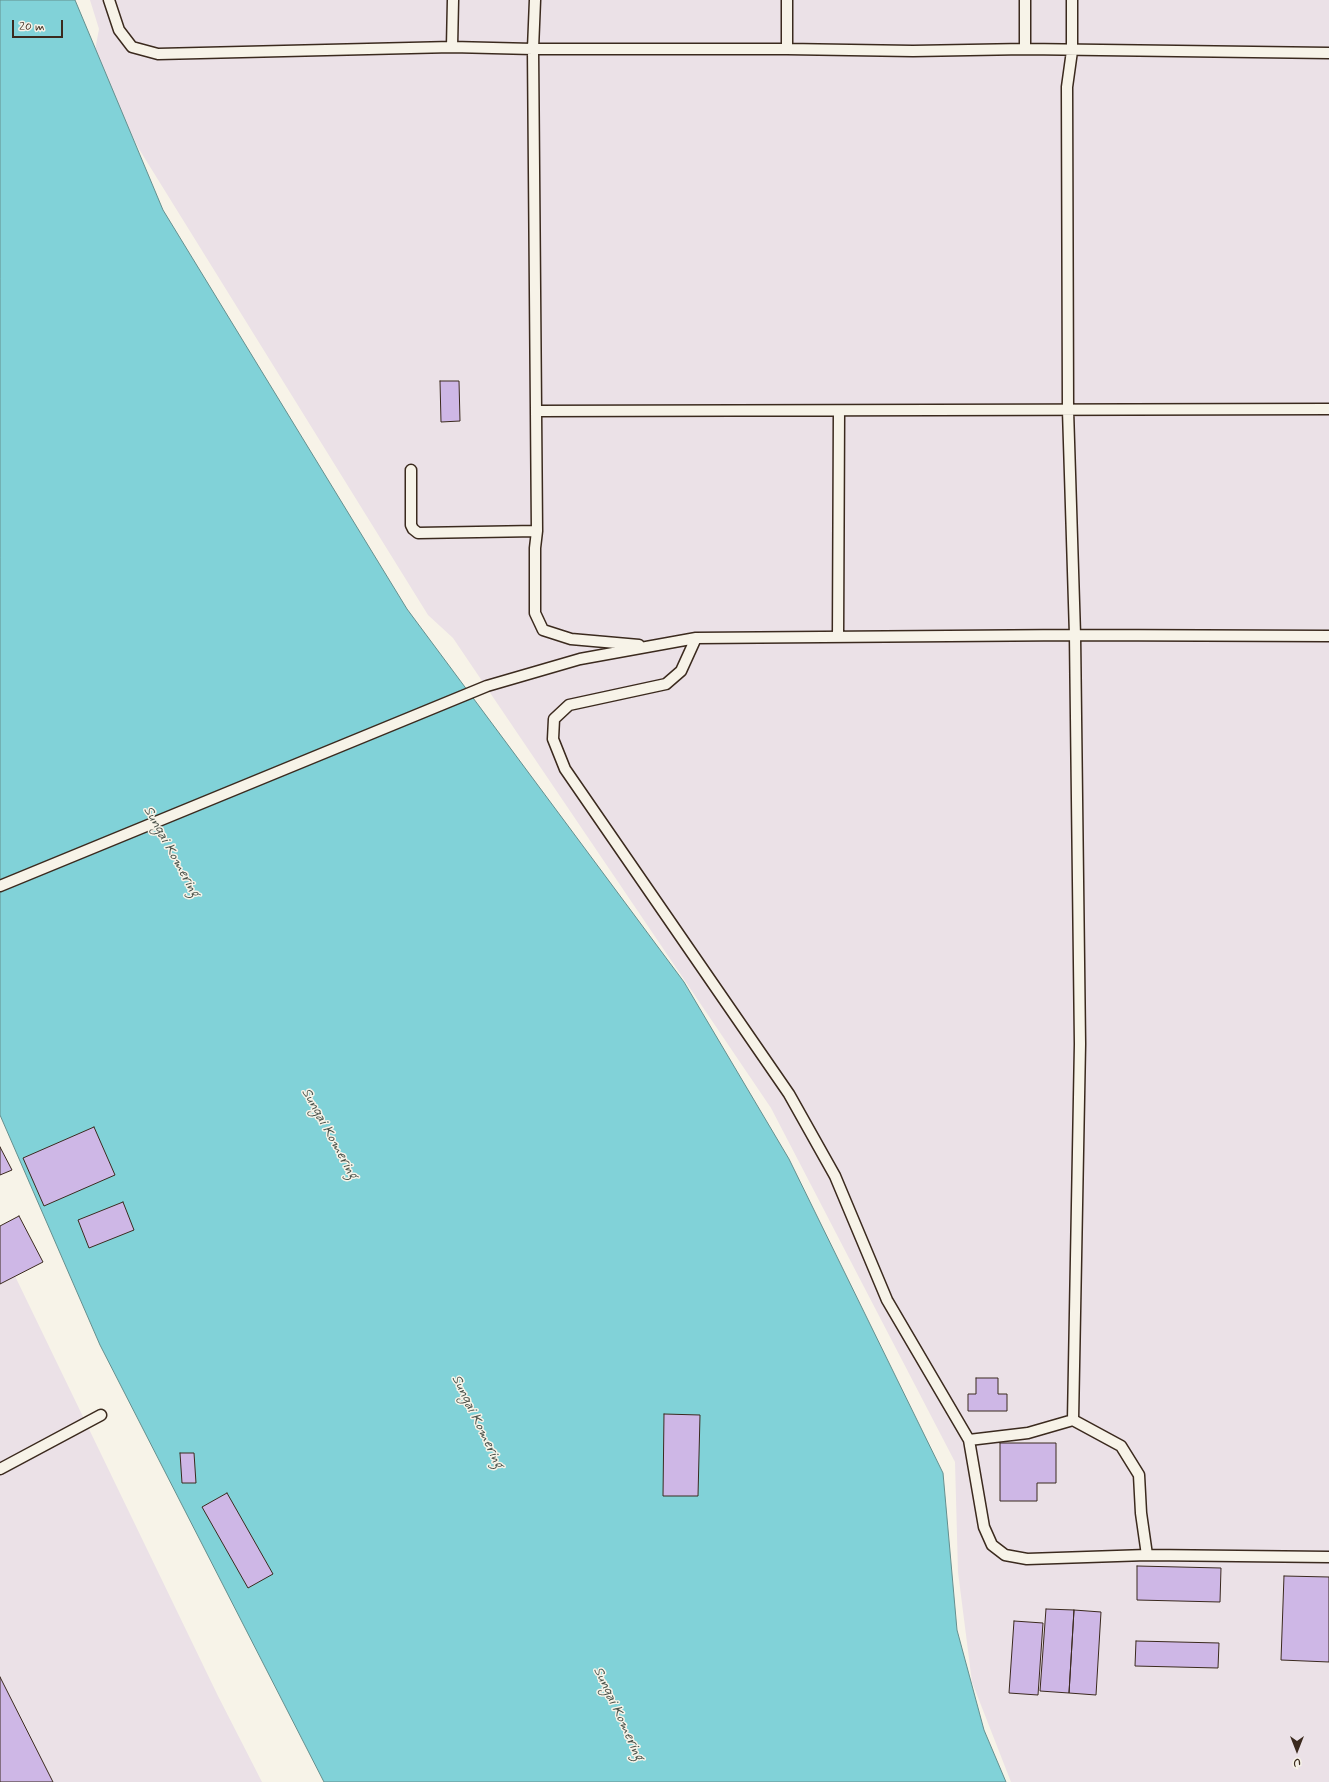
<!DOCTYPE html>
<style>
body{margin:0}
#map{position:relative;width:1329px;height:1782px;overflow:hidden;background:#f7f3e8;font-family:Mynerve,sans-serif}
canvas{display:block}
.north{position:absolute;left:1277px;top:1730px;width:40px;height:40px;-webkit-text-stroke:3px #f7f3e8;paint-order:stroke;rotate:180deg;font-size:11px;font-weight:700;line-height:16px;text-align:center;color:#3b2a1e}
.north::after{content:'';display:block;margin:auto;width:14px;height:18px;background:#3b2a1e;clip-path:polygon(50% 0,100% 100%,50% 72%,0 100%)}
.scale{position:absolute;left:12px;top:20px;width:51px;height:18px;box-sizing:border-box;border:2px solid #3b2a1e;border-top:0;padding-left:5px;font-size:12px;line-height:14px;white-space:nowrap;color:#3b2a1e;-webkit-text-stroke:3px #f7f3e8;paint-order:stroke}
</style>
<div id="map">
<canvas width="1329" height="1782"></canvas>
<div class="north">U</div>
<div class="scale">20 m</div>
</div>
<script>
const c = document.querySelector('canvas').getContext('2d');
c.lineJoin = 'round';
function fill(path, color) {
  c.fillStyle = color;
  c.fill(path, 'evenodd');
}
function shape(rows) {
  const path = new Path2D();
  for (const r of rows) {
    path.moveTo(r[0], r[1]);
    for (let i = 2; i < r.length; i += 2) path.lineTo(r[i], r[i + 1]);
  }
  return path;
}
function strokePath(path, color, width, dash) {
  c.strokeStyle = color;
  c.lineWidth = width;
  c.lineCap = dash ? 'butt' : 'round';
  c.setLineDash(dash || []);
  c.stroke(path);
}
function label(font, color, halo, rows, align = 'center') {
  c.font = font + ' Mynerve,sans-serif';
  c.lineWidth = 3;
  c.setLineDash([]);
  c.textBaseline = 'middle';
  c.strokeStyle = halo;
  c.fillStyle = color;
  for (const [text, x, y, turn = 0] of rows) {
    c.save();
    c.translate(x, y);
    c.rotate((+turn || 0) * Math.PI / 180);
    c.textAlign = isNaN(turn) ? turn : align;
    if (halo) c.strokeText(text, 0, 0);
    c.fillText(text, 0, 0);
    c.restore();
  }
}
const built = shape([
 [90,0,1329,0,1329,1782,1011,1782,972,1682,958,1572,955,1462,771,1108,453,638,428,615,139,149,93,61,99,29],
 [0,1245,218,1696,262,1782,0,1782]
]);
const water = shape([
 [0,0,75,0,163,210,407,609,684,982,789,1159,943,1473,957,1630,984,1730,1006,1782,324,1782,100,1345,0,1115,0,0]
]);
const building = shape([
 [440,381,459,381,460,421,441,422,440,381],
 [94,1127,115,1175,44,1206,23,1158,94,1127],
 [0,1147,12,1170,0,1175,0,1147],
 [123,1202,134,1230,89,1248,78,1220,123,1202],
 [19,1216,43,1262,0,1284,0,1226,19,1216],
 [976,1378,998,1378,998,1394,1007,1394,1007,1411,968,1411,968,1394,976,1394,976,1378],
 [664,1414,700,1415,698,1496,663,1496,664,1414],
 [1000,1443,1056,1443,1056,1483,1037,1483,1037,1501,1000,1501,1000,1443],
 [180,1453,194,1453,196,1483,182,1483,180,1453],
 [227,1493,273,1574,248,1588,202,1507,227,1493],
 [1137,1566,1221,1568,1220,1602,1137,1600,1137,1566],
 [1284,1576,1329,1577,1329,1662,1281,1660,1284,1576],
 [1046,1609,1074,1610,1069,1693,1040,1691,1046,1609],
 [1074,1610,1101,1612,1096,1695,1069,1693,1074,1610],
 [1014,1621,1043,1623,1038,1695,1009,1693,1014,1621],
 [1136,1641,1219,1643,1218,1668,1135,1666,1136,1641],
 [0,1677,53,1782,0,1782,0,1677]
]);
const lane = shape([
 [109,0,119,30,132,47,158,54,452,47,533,49,787,49],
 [535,0,533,49,537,531,535,548,535,613,543,630,571,639,639,645],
 [787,0,787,49,913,51,1025,49,1329,53],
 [1025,0,1025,49],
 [1072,0,1072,51,1067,87,1068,410,1075,635,1080,1044,1073,1420,1121,1446,1139,1475,1141,1513,1147,1555],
 [452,47,453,0],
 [537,411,1329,409],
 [411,470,411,525,413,529,418,533,537,531],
 [838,637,839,411],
 [696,638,681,671,666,684,569,705,554,719,553,739,565,769,789,1094,835,1176,887,1300,969,1440,984,1527,992,1545,1005,1555,1027,1559,1147,1555,1329,1557],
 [0,886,487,686,580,659,696,638,1075,635,1329,636],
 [969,1440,1028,1433,1073,1420],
 [0,1469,101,1415]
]);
const waterNames = [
 ["Sungai Komering",171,852,61],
 ["Sungai Komering",329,1134,61],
 ["Sungai Komering",477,1422,64],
 ["Sungai Komering",618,1714,65]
];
fill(built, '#ebe1e7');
fill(water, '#81d2d8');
strokePath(water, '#658f8e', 1);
fill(building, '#ceb7e6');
strokePath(building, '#3b2a1e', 1);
strokePath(lane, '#3b2a1e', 13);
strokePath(lane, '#f7f3e8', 10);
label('italic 14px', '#4c544c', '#f7f3e8', waterNames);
</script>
